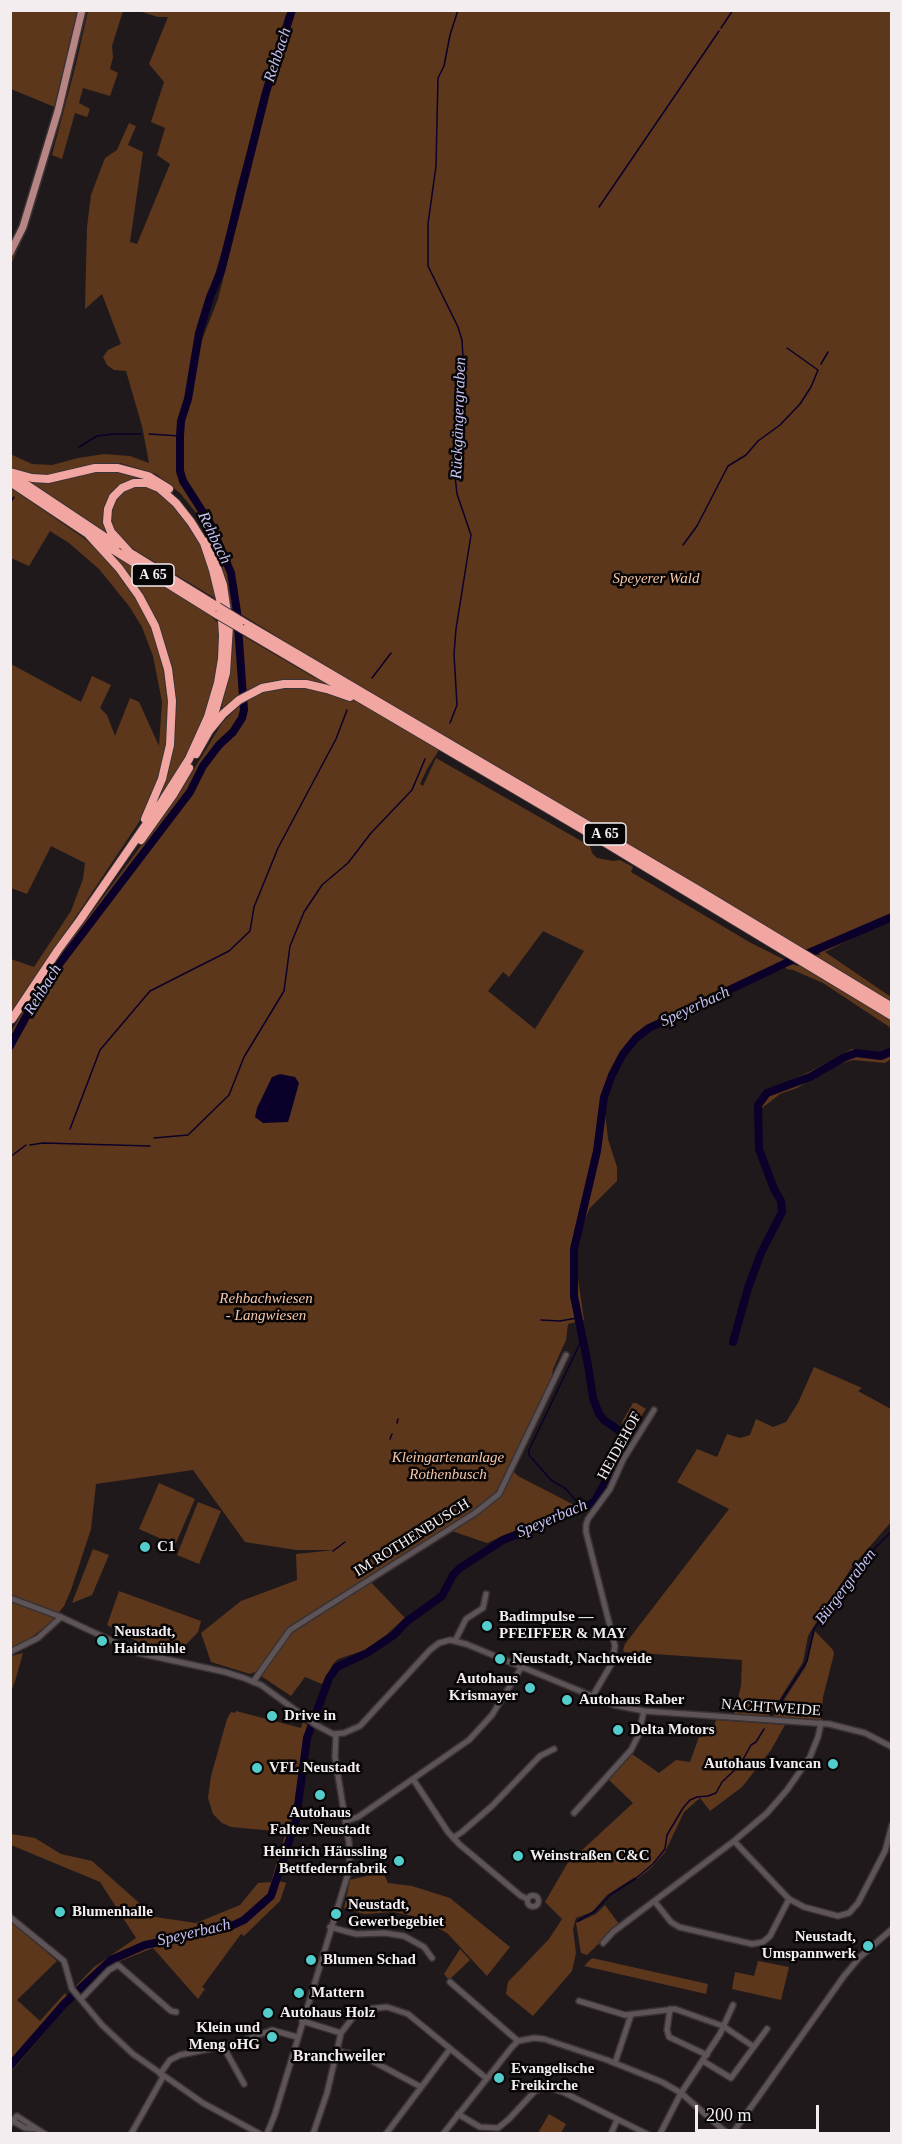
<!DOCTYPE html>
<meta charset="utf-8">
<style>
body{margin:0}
#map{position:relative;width:902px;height:2144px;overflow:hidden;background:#20191c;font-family:"Times New Roman",serif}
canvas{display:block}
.frame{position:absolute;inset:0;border:12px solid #f3edef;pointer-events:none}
.scale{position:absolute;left:695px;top:2105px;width:124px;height:27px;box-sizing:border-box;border:3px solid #f3edef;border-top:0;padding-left:8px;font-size:18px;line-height:21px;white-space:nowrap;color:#f3edef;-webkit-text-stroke:4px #080506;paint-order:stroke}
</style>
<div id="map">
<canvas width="902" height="2144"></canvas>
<div class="frame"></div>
<div class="scale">200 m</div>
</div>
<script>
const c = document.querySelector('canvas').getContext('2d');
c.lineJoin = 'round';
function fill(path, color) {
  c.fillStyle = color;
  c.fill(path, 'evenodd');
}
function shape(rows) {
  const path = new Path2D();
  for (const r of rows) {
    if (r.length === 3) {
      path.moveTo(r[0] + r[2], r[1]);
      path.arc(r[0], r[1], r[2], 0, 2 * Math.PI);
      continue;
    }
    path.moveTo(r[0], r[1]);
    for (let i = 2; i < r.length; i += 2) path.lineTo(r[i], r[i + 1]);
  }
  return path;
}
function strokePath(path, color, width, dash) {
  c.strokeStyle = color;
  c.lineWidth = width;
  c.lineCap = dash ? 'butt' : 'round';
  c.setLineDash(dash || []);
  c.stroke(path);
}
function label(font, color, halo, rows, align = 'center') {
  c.font = font + ' "Times New Roman",serif';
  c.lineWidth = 5;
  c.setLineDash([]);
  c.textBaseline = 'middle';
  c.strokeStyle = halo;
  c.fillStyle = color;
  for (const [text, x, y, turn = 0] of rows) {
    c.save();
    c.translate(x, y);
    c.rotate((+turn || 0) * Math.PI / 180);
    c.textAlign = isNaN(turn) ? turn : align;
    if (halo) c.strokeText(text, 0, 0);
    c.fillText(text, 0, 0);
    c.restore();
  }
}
const green = shape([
 [10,11,80,11,57,108,11,89],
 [84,11,87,11,59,124,28,227,11,264,11,257,18,243],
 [88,11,123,11,112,46,113,57,110,69,118,73,110,96,83,88,79,103,90,109,87,117,75,113,62,159,52,155,76,64],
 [139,11,891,11,891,919,825,952,891,997,891,1004,815,955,821,955,819,953,810,949,806,950,447,737,427,769,420,784,423,786,436,758,590,846,592,853,597,858,613,861,620,860,633,867,631,872,751,943,797,966,800,965,797,963,844,991,891,1021,891,1028,823,983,793,970,787,969,782,964,647,1025,634,1035,620,1054,603,1095,608,1139,617,1167,617,1181,590,1208,573,1244,584,1320,568,1324,566,1340,553,1369,551,1382,510,1468,518,1476,578,1507,502,1536,487,1543,446,1529,368,1579,405,1618,386,1635,365,1650,338,1659,333,1664,322,1684,305,1677,291,1696,255,1672,250,1674,211,1662,201,1633,241,1601,297,1580,296,1554,335,1550,296,1550,245,1542,193,1470,96,1484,91,1529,71,1590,64,1606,50,1623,28,1640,11,1648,11,1032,40,982,177,797,222,723,240,705,239,703,277,682,225,708,222,707,232,653,233,630,315,678,323,665,231,608,229,595,221,563,213,541,198,515,180,493,156,474,120,463,87,465,47,476,24,473,11,467,10,454,32,464,52,465,78,458,104,454,130,456,149,463,142,426,126,371,114,370,107,365,103,357,108,350,121,344,102,294,85,309,87,227,91,195,105,158,117,150,129,123,136,126,128,145,143,152,130,242,137,244,170,164,157,155,165,128,151,122,164,82,149,64,168,17,158,17],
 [286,14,289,16,239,217,218,299,202,340,180,433,178,434,179,422,185,400,196,334,226,239,237,188],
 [543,931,584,951,535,1029,488,991,503,972,509,977],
 [116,469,152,481,139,479,130,481,105,512,113,537,28,481,87,471],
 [134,485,145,485,156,489,177,508,192,527,204,550,218,600,138,552,120,540,113,530,110,521,112,502,118,494],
 [11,488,85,539,108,560,132,590,152,627,162,660,168,707,167,736,161,770,153,792,139,822,11,1014,11,959,34,967,71,911,83,879,85,863,51,846,27,894,11,888,11,664,81,702,92,676,111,685,100,708,107,715,115,736,130,698,139,702,159,746,162,702,153,656,142,627,129,606,99,569,69,543,50,531,29,566,11,558],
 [109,552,206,611,221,626,215,683,203,722,182,766,152,812,174,730,158,624,137,587],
 [891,1047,891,1059,885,1063,853,1060,836,1065,797,1088,780,1094,762,1108,755,1105,766,1092,811,1071,852,1049,879,1054],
 [814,1367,862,1388,858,1391,891,1409,891,1522,852,1567,812,1629,808,1636,803,1662,769,1716,734,1714,741,1686,742,1660,624,1652,623,1650,625,1644,729,1509,677,1482,697,1449,717,1457,727,1434,740,1438,750,1435,756,1419,773,1427,786,1422,798,1403],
 [633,1403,636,1403,646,1409,631,1431,623,1425,622,1422],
 [159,1483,195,1499,175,1545,139,1529],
 [198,1502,221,1511,199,1564,177,1555],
 [93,1549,109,1555,92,1595,72,1603],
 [119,1591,201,1621,198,1632,178,1653,138,1642,107,1625],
 [815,1631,833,1650,834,1654,823,1697,821,1720,773,1717,806,1666],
 [23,1653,16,1678,11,1692,11,1656],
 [236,1711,301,1728,303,1722,313,1729,310,1738,297,1822,279,1881,286,1883,280,1901,244,1936,241,1934,202,1987,205,1989,198,1999,153,1948,118,1962,110,1963,80,1993,75,1987,94,1967,136,1938,100,1882,11,1845,11,1834,35,1838,61,1854,92,1861,155,1917,196,1923,240,1905,258,1883,271,1882,286,1832,231,1827,222,1823,213,1814,208,1798,211,1776,227,1719,231,1712,235,1713],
 [716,1720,785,1725,771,1750,742,1787,710,1811,700,1798,684,1812,665,1852,651,1868,637,1879,635,1877,607,1895,592,1912,576,1918,573,1929,576,1953,572,1971,533,2016,506,1994,508,1982,549,1939,562,1919,545,1902,567,1864,633,1803,609,1780,632,1754,659,1773,676,1760,690,1762,699,1737,702,1737,706,1728,713,1729],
 [383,1872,388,1883,412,1886,450,1898,510,1947,487,1976,447,1933,427,1922,412,1916,394,1912,364,1914,344,1908,350,1880],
 [605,1905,619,1924,587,1955,581,1953,576,1923,596,1914],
 [10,1921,57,1961,17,2000,40,2021,65,1993,71,2002,11,2072],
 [460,1949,470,1960,449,1980,444,1974],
 [592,1958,708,1984,706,1994,584,1966],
 [758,1961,789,1967,781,2000,732,1989,735,1972,754,1976],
 [549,2114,566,2124,561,2133,538,2133]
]);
const water = shape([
 [280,1074,295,1077,299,1083,291,1112,288,1122,263,1123,255,1117,257,1108,272,1077]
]);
const stream = shape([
 [721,28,733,10],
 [599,207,719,31],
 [821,364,828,352],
 [149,434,180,436],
 [79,447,97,436,113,434,141,434],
 [10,503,14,497],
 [683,545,697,526,728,466,746,455,758,441,780,425,800,404,811,387,818,370,787,348],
 [372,678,391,653],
 [450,723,457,705,454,654,456,629,471,535,457,494,455,476,463,358,462,340,458,327,428,266,428,224,436,166,438,78,444,66,450,35,458,10],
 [70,1129,100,1050,150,991,229,951,250,931,254,907,278,848,336,739,347,710],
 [154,1138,188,1135,229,1095,244,1057,284,991,290,946,304,912,322,885,348,863,371,833,412,790,425,759],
 [30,1145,43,1143,150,1146],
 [10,1157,26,1145],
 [541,1320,560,1321,577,1318],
 [397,1423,398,1419],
 [390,1439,392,1434],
 [579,1510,579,1504,566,1489,551,1480,529,1455,529,1450,583,1337],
 [333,1551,345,1542],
 [775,1710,807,1661,814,1629,859,1564,892,1531],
 [578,1921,595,1911,610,1895,635,1879,653,1864,665,1849,667,1835,683,1808,690,1800,697,1797,708,1796,716,1793,722,1782,740,1765,751,1745,756,1742,764,1729]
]);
const river = shape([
 [10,1046,44,984,190,792,203,766,219,745,233,732,242,718,244,710,237,612,231,573,211,525,183,481,180,471,180,436,181,421,188,399,199,333,210,297,221,271,266,92,292,10],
 [733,1342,748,1288,761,1253,782,1212,781,1201,774,1189,759,1149,758,1105,767,1093,810,1077,843,1058,856,1053,881,1056,892,1051],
 [10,2066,65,2003,111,1960,145,1945,227,1928,244,1920,271,1896,296,1820,307,1738,329,1678,337,1667,367,1653,394,1635,406,1622,442,1596,453,1575,460,1568,503,1540,584,1508,595,1501,627,1442,627,1436,604,1420,599,1414,593,1398,588,1365,574,1296,574,1249,597,1151,604,1097,612,1075,623,1054,636,1038,649,1028,790,961,892,917]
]);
const minor = shape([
 [10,1598,61,1617,138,1653,225,1672,244,1678,261,1685,316,1725,333,1734,344,1733,360,1726,430,1650,439,1643,450,1640,466,1644,614,1705,644,1711,829,1724,865,1733,892,1747],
 [455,1641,466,1619,483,1608,486,1594],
 [10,1652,38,1638,61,1617],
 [253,1682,290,1630,475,1513,499,1494,566,1355],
 [592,1697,612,1663,615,1646,586,1532,586,1525,588,1519,610,1489,623,1460,654,1410],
 [413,1779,448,1832,459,1844,521,1896,528,1899],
 [574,1813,631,1750,638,1736,644,1711],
 [346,1821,358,1817,469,1740,492,1715,521,1668],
 [453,1838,462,1832,492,1806,540,1756,554,1749],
 [734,1841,789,1899,804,1907,838,1916,849,1913,858,1903,885,1851,892,1825],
 [533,1901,5.5],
 [655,1902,671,1922,679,1927,752,1944,763,1942,770,1936,789,1899],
 [10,1917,64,1961,72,1989,102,2025,133,2054,203,2103,260,2134],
 [330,1927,356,1934,385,1933,404,1936,424,1947,432,1958],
 [603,1943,613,1932,734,1841,767,1813,787,1790,810,1757,818,1737,821,1723],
 [450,1982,518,2041],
 [81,1999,109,1970,118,1965,171,2011,176,2012],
 [579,2001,625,2015,675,2009,723,2026,754,2047],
 [670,2009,667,2030,669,2037,707,2055],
 [302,2021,341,2033],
 [223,2046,244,2084],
 [336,2051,363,2056,421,2087],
 [703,2061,731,2078,767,2029],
 [615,2063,631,2015],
 [160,2074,170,2060,180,2055,233,2044,272,2030,297,2037],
 [458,2114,480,2127,498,2128,509,2119,534,2092,540,2089,549,2088,563,2092,647,2134],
 [13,2121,25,2128,36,2129],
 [10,2124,17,2116,45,2134],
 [131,2134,163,2077],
 [267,2134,275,2114,350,1867,349,1843,335,1757,336,1734],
 [313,2134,327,2093,341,2033,354,2016,367,2009,387,2007,408,2014,486,2078],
 [386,2134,450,2049],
 [443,2134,512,2047,518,2041,534,2038,544,2039,607,2060,662,2082,681,2093,728,2134],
 [611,2134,617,2120],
 [660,2134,681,2093,720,2034,733,2005],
 [732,2134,844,1976,860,1957,892,1929]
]);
const major = shape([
 [10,253,23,227,58,111,82,10]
]);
const highway = shape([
 [10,472,32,478,48,479,95,468,118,468,148,476,169,489],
 [12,475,117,545],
 [10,482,88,534,218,615],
 [88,534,119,568,139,596,155,626,168,669,172,701,170,745,162,779,145,819],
 [208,541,223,585,229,626,226,673,212,722],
 [127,551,218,607],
 [241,621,700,891,892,1007],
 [242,629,599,839,892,1016],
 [196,754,209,731,223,714,239,700,262,688,284,684,306,684,327,689,350,697],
 [141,840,173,795,189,768],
 [80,920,163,800,189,759,208,717,218,683,222,659,223,636,221,603,213,570,204,543,191,522,176,503,159,488,147,483,134,483,122,488,113,497,108,509,107,522,111,532,131,554],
 [12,1019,58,950,83,916]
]);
const highwayBridge = shape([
 [218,607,241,621],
 [218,615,242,629]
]);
const markers = [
 [145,1547,6,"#52cdcc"],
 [487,1626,6,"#52cdcc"],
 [102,1641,6,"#52cdcc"],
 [500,1659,6,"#52cdcc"],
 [530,1688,6,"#52cdcc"],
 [567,1700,6,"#52cdcc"],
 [272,1716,6,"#52cdcc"],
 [618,1730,6,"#52cdcc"],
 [833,1764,6,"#52cdcc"],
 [257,1768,6,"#52cdcc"],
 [320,1795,6,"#52cdcc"],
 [518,1856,6,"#52cdcc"],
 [399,1861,6,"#52cdcc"],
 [60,1912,6,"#52cdcc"],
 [336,1914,6,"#52cdcc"],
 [868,1946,6,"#52cdcc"],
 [311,1960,6,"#52cdcc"],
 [299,1993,6,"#52cdcc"],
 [268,2013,6,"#52cdcc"],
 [272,2037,6,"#52cdcc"],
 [499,2078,6,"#52cdcc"]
];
const shields = [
 [153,575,42],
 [605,834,42]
];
const shieldNames = [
 ["A 65",153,575],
 ["A 65",605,834]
];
const parkNames = [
 ["Speyerer Wald",656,579],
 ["Rehbachwiesen",266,1299],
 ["- Langwiesen",266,1316],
 ["Kleingartenanlage",448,1458],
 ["Rothenbusch",448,1475]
];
const streetNames = [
 ["HEIDEHOF",620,1446,-61],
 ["IM ROTHENBUSCH",412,1538,-32],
 ["NACHTWEIDE",771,1708,4]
];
const poiNames = [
 ["C1",157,1547],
 ["Badimpulse —",499,1617],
 ["PFEIFFER & MAY",499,1634],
 ["Neustadt,",114,1632],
 ["Haidmühle",114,1649],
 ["Neustadt, Nachtweide",512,1659],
 ["Autohaus",518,1679,"right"],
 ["Krismayer",518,1696,"right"],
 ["Autohaus Raber",579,1700],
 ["Drive in",284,1716],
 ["Delta Motors",630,1730],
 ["Autohaus Ivancan",821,1764,"right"],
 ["VFL Neustadt",269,1768],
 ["Autohaus",320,1813,"center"],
 ["Falter Neustadt",320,1830,"center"],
 ["Heinrich Häussling",387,1852,"right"],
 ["Bettfedernfabrik",387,1869,"right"],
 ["Weinstraßen C&C",530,1856],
 ["Neustadt,",348,1905],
 ["Gewerbegebiet",348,1922],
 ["Blumenhalle",72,1912],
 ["Neustadt,",856,1937,"right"],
 ["Umspannwerk",856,1954,"right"],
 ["Blumen Schad",323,1960],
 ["Mattern",311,1993],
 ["Autohaus Holz",280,2013],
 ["Klein und",260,2028,"right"],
 ["Meng oHG",260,2045,"right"],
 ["Evangelische",511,2069],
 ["Freikirche",511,2086]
];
const waterNames = [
 ["Rehbach",278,55,-72],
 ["Rückgängergraben",459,418,-88],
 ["Rehbach",214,538,64],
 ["Rehbach",43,990,-58],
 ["Speyerbach",695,1007,-25],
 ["Speyerbach",552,1519,-23],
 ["Bürgergraben",846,1587,-53],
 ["Speyerbach",194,1933,-13]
];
const neighbourhoodNames = [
 ["Branchweiler",339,2057]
];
fill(green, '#5d371c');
fill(water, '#0b0029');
strokePath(stream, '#0b0029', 1.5);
strokePath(river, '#0b0029', 8);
strokePath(minor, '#393335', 8);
strokePath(major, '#393335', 10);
strokePath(highway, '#393335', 10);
strokePath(minor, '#5e5458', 5);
strokePath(major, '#b78584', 7);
strokePath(highway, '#f2a6a2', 8);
strokePath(highwayBridge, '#393335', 10, []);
strokePath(highwayBridge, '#f2a6a2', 8);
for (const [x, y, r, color] of markers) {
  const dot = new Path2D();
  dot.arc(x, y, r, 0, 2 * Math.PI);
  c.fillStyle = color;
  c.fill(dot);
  strokePath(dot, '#080506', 2);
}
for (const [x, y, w] of shields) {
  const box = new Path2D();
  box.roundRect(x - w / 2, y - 11, w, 22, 4.5);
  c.fillStyle = '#080506';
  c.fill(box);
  strokePath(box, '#f3edef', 1.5);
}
label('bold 14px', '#f3edef', null, shieldNames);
label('italic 15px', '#f7c6a7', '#080506', parkNames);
label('15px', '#f3edef', '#080506', streetNames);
label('bold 15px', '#f3edef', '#080506', poiNames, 'left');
label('italic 16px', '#c5c1f3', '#080506', waterNames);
label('bold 16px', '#f3edef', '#080506', neighbourhoodNames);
</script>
